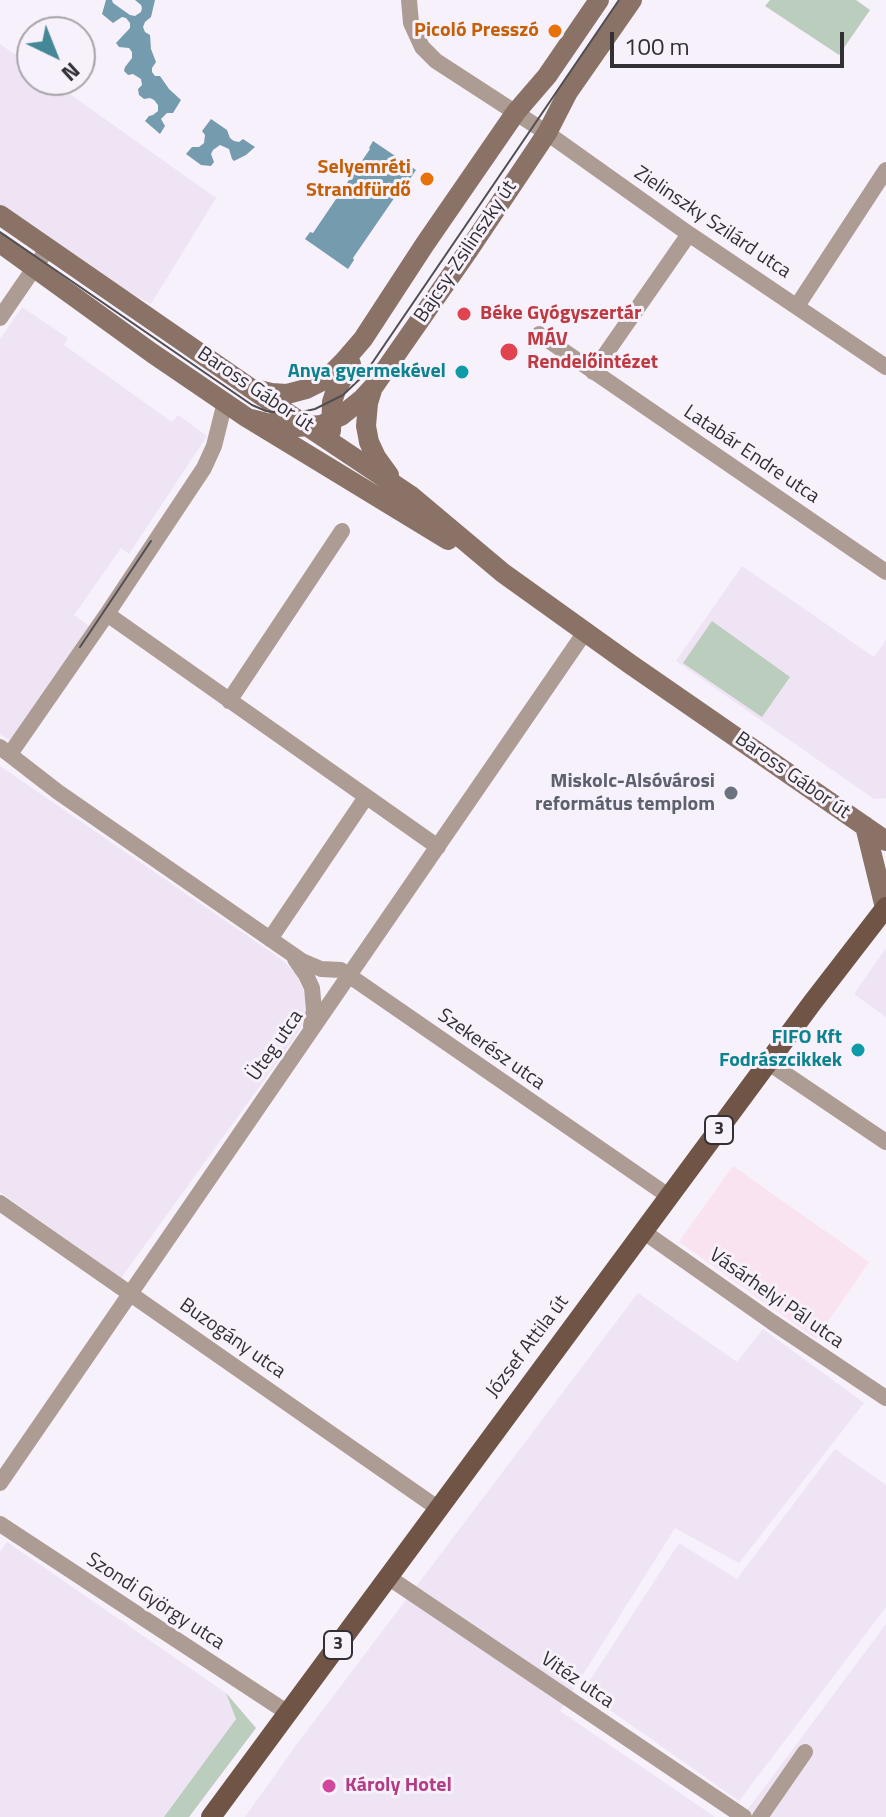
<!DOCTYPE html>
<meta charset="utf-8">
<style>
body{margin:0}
#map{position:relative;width:886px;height:1817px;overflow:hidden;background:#f7f1fb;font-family:"Titillium Web",sans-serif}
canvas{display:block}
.north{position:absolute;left:16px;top:16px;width:80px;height:80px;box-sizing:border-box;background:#f7f1fb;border:2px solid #a8a4ab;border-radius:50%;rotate:137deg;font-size:22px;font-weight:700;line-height:32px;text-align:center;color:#323034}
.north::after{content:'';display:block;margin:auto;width:28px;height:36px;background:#448797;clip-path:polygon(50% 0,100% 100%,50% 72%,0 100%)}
.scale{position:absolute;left:610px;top:32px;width:234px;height:36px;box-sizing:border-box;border:4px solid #323034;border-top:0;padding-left:10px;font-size:24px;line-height:28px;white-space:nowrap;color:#323034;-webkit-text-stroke:6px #f7f1fb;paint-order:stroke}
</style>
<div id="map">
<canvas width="886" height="1817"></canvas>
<div class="north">N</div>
<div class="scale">100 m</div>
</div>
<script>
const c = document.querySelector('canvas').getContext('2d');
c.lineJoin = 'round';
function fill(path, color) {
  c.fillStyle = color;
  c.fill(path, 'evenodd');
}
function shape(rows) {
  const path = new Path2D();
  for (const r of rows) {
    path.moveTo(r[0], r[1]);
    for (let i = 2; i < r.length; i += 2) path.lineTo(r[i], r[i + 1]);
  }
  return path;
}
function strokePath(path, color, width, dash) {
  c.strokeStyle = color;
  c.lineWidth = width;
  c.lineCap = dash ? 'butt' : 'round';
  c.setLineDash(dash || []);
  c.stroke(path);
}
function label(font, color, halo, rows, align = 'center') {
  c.font = font + ' "Titillium Web",sans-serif';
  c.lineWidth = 6;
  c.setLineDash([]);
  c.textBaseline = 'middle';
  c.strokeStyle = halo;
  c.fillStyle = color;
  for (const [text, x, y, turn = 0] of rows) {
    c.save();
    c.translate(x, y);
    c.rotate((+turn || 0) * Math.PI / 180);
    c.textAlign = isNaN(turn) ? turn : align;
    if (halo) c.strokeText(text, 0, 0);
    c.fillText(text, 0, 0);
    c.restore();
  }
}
const commercial = shape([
 [733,1166,869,1262,816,1339,679,1242]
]);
const built = shape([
 [0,44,32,67,32,80,50,80,216,198,151,304,48,248,0,214],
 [22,307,68,338,64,345,172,422,178,415,207,436,129,554,121,548,74,615,89,626,10,741,0,734,0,339],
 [742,566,874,657,886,640,886,798,874,799,676,661],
 [0,766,281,959,296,973,302,987,306,1002,305,1014,301,1027,294,1039,121,1278,0,1192],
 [886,948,886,1017,854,994],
 [638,1293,737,1362,763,1329,864,1403,739,1563,675,1528,560,1711,715,1817,245,1817,297,1744],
 [835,1449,886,1485,886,1607,739,1801,583,1691,679,1543,737,1579],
 [7,1542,226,1693,236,1719,164,1817,0,1817,0,1552],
 [886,1624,886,1817,748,1817,746,1812]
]);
const green = shape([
 [770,0,856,0,870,10,839,55,765,6],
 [712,621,790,677,762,717,683,663],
 [226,1693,256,1728,189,1817,164,1817,236,1719]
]);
const water = shape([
 [106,0,112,0,113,3,130,15,135,16,141,12,142,8,141,5,135,0,155,0,151,17,145,22,143,27,145,32,150,35,151,49,156,62,152,68,152,72,155,76,160,76,169,89,181,100,173,113,167,113,161,119,165,126,160,134,145,121,149,116,153,115,158,111,158,105,154,100,150,98,144,99,139,95,138,89,142,85,141,79,133,74,128,75,124,71,125,67,132,58,132,52,129,48,119,47,116,43,130,28,130,23,126,18,122,17,113,23,102,14],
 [211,119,227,130,230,138,234,141,239,142,243,139,255,147,246,155,234,161,232,159,229,149,220,145,213,150,211,154,214,162,211,166,201,165,186,154,192,147,199,147,204,143,205,135,202,131],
 [373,141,416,170,410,179,408,178,353,258,354,260,348,269,305,239,310,232,313,233,370,149,369,148]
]);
const street = shape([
 [409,0,411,23,422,47,436,61,547,133,689,234,886,367],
 [797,306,886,170],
 [0,318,48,248],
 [539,334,886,572],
 [593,372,689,234],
 [107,614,438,847],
 [229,701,342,531],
 [0,747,58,792,302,961,321,969,341,970,670,1197],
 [10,754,107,614,204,468,214,446,225,402],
 [270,939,366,797],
 [295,959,306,975,312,988,314,1010,311,1026],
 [769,1063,886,1142],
 [0,1203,439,1509],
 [644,1232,772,1322,886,1398],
 [0,1483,585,632],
 [0,1524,288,1713],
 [388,1577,744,1817],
 [760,1817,805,1752]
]);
const secondary = shape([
 [0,215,259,394,410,495,503,573,630,664,886,841],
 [0,243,152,353,246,417,448,540],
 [259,390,271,393,287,394,306,389,326,379,344,361,363,339,425,244,516,112,547,76,599,0],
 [372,390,368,403,366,426,369,442,376,457,389,475],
 [251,419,285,428,321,425,341,416,362,399,374,386,468,251,547,133,568,92,632,0],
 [331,431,332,402,336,390,351,364],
 [865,826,885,908]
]);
const primary = shape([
 [211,1817,812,1003,886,907]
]);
const tram = shape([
 [0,232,252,405,266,411,281,413,297,413,315,409,343,395,364,375,619,0],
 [80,647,151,541]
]);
const markers = [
 [555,31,8,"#e8710a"],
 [427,179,8,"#e8710a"],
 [464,314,8,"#e0444e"],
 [509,352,10,"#e0444e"],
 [462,372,8,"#0f9aa8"],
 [731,793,8,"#6b7280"],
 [858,1050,8,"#0f9aa8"],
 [329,1786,8,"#d1479c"]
];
const shields = [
 [719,1130,28],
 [338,1645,28]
];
const shieldNames = [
 ["3",719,1130],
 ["3",338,1645]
];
const foodNames = [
 ["Picoló Presszó",539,31],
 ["Selyemréti",411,168],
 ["Strandfürdő",411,191]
];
const streetNames = [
 ["Zielinszky Szilárd utca",712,223,34],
 ["Bajcsy-Zsilinszky út",466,252,-56],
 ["Baross Gábor út",255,390,34],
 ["Latabár Endre utca",751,455,34],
 ["Baross Gábor út",792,776,35],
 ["Üteg utca",276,1046,-55],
 ["Szekerész utca",491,1050,35],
 ["Vásárhelyi Pál utca",776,1299,35],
 ["Buzogány utca",232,1339,35],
 ["József Attila út",528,1347,-53],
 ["Szondi György utca",155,1602,33],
 ["Vitéz utca",577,1681,34]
];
const healthNames = [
 ["Béke Gyógyszertár",480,314],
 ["MÁV",527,340],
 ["Rendelőintézet",527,363]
];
const cultureNames = [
 ["Anya gyermekével",446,372],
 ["FIFO Kft",842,1038],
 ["Fodrászcikkek",842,1061]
];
const worshipNames = [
 ["Miskolc-Alsóvárosi",715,782],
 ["református templom",715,805]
];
const hotelNames = [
 ["Károly Hotel",345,1786]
];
fill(commercial, '#f9e3f0');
fill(built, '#eee4f4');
fill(green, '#bbcdbc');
fill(water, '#759bae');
strokePath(street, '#ad9c94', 16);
strokePath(secondary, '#8a7267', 20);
strokePath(primary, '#705547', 20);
strokePath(tram, '#514e53', 2);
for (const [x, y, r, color] of markers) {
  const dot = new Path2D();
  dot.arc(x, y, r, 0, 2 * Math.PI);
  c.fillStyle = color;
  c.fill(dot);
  strokePath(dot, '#f7f1fb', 3);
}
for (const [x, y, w] of shields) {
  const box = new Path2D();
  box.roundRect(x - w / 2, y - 14, w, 28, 6);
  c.fillStyle = '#f7f1fb';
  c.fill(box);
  strokePath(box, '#323034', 2);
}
label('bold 18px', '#323034', null, shieldNames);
label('bold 20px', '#c56008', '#f7f1fb', foodNames, 'right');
label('20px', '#323034', '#f7f1fb', streetNames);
label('bold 20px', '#be3a42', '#f7f1fb', healthNames, 'left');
label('bold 20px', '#0d838f', '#f7f1fb', cultureNames, 'right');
label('bold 20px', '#5b616d', '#f7f1fb', worshipNames, 'right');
label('bold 20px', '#b23c85', '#f7f1fb', hotelNames, 'left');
</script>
